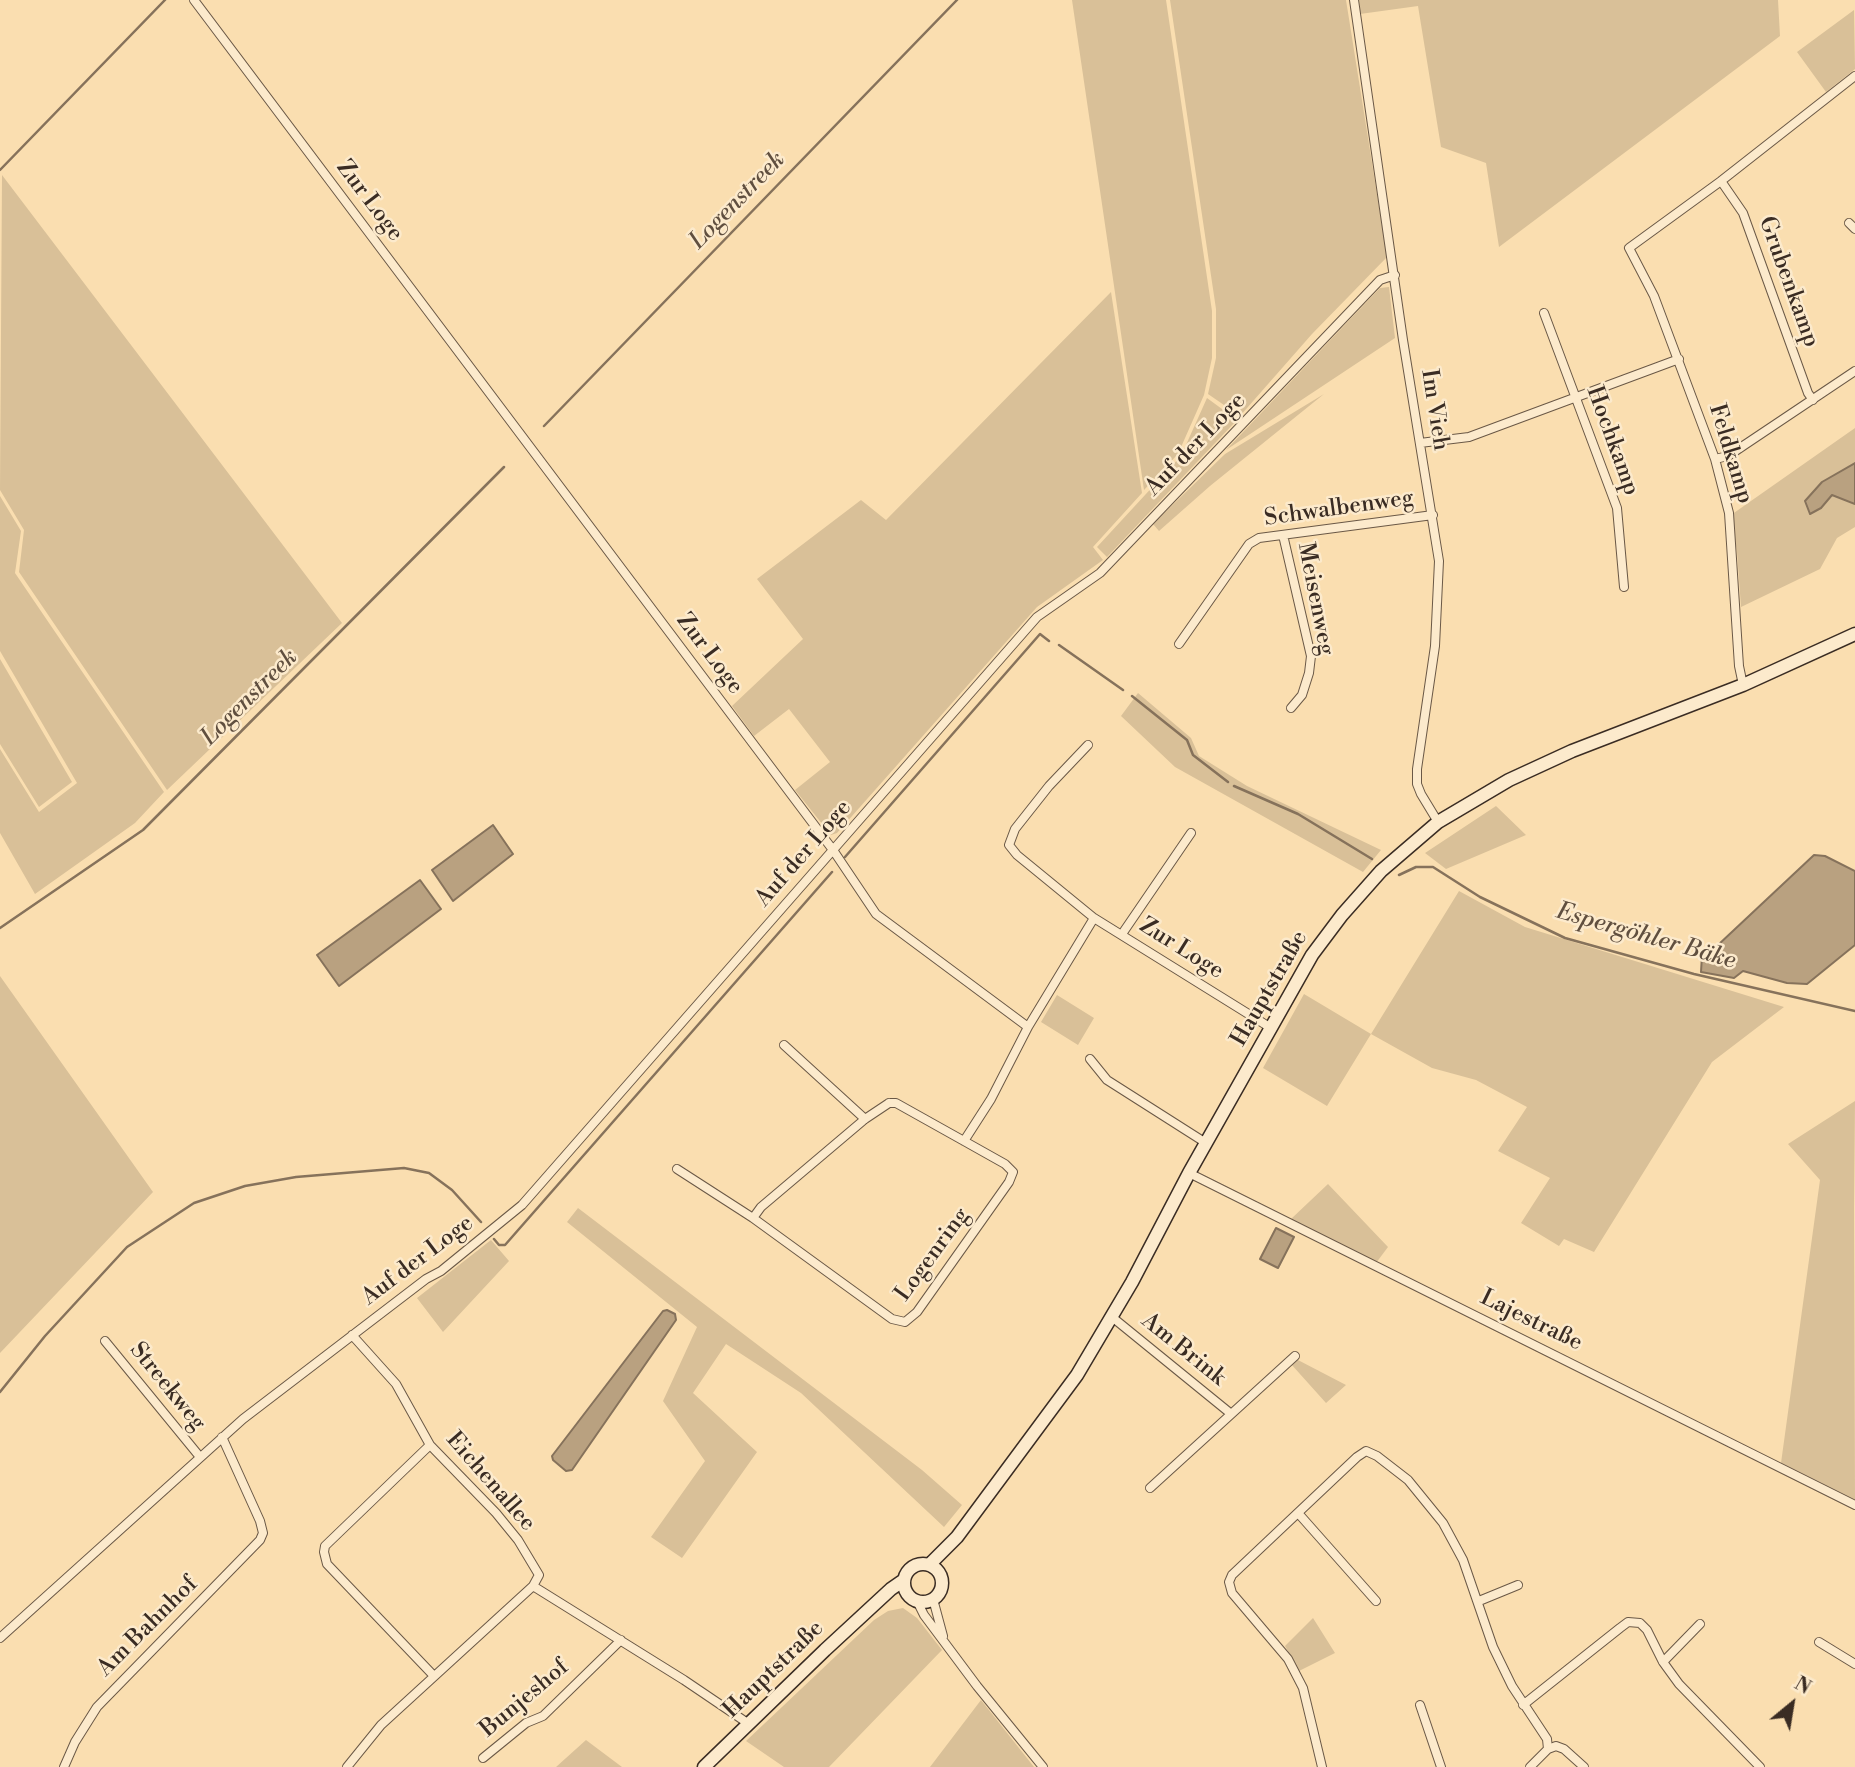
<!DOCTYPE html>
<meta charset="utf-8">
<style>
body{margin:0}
#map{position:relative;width:1855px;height:1767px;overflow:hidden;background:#fadeb0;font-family:"Libre Bodoni",serif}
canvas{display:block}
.north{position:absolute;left:1757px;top:1669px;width:70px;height:70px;-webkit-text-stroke:5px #fceacc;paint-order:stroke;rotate:30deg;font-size:19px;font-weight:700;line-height:28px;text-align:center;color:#3a2c23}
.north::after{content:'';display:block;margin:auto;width:24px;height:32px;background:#3a2c23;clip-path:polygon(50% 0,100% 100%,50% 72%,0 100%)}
</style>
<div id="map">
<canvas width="1855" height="1767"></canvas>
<div class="north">N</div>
</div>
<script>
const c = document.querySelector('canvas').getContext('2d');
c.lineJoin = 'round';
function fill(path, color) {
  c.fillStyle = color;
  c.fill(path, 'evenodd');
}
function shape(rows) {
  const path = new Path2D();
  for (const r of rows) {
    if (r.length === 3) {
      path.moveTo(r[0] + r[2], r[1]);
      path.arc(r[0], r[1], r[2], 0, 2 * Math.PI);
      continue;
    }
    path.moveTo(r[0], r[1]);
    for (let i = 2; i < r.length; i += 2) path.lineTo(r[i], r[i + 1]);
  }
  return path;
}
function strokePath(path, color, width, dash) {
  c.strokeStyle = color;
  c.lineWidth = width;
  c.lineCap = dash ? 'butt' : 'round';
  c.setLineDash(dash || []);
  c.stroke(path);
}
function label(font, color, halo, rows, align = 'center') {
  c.font = font + ' "Libre Bodoni",serif';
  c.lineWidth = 5;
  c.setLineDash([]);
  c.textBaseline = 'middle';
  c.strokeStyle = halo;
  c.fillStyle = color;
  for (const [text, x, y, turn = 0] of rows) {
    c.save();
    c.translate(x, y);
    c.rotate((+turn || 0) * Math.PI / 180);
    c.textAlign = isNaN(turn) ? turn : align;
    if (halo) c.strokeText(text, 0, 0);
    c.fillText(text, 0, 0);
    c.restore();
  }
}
const green = shape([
 [1072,0,1166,0,1212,311,1212,358,1204,395,1178,454,1144,490],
 [1170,0,1346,0,1387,257,1312,334,1240,416,1208,394,1216,358,1216,309],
 [1359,0,1778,0,1780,36,1499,247,1486,163,1441,147,1418,6,1360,14],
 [1854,10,1855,69,1826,92,1797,52],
 [2,175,342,623,167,790,19,572,24,530,0,490],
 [1389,287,1395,338,1226,450,1356,313,1380,288],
 [1111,292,1142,493,1093,547,1103,560,1037,607,837,833,831,835,795,790,830,762,789,709,754,736,732,706,803,639,757,579,861,500,886,520],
 [1324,394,1210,486,1159,531,1153,524,1225,454],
 [1207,398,1237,420,1107,557,1097,547,1181,456],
 [1855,428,1855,527,1837,538,1820,569,1741,607,1737,552,1731,515],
 [0,496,21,531,15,573,164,792,135,823,35,894,0,833,0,749,39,812,77,783,0,651],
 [0,659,72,782,39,807,0,744],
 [1138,693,1191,738,1199,756,1247,786,1381,850,1363,872,1175,767,1121,716],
 [1496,806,1526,835,1446,869,1425,853],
 [1459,891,1525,927,1784,1007,1712,1062,1594,1252,1564,1239,1559,1246,1521,1223,1550,1178,1498,1151,1527,1107,1476,1080,1432,1068,1371,1034,1327,1106,1263,1068,1304,994,1371,1034],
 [0,976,153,1192,0,1353],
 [1057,995,1094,1018,1078,1045,1041,1022],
 [1855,1101,1854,1207,1855,1502,1781,1463,1820,1180,1788,1144],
 [1328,1184,1388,1247,1376,1263,1291,1219],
 [578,1208,922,1470,962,1505,944,1527,801,1393,726,1344,693,1393,757,1452,682,1558,651,1537,705,1461,663,1401,697,1327,567,1222],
 [491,1240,509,1261,443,1332,417,1298],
 [1296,1359,1346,1385,1326,1403,1291,1364],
 [903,1608,917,1618,942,1650,829,1767,784,1767,746,1741,874,1620,888,1611],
 [1313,1618,1335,1653,1299,1671,1285,1646],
 [981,1700,1034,1767,930,1767],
 [586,1740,622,1767,556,1767]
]);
const water = shape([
 [1855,463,1855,504,1832,495,1821,508,1810,514,1805,501,1822,482,1855,463],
 [493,825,513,854,453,901,432,870,493,825],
 [1814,855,1825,856,1855,871,1855,945,1807,984,1787,983,1743,971,1734,978,1701,972,1702,955,1718,945,1814,855],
 [420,880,441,909,339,986,317,955,420,880],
 [1276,1228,1294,1237,1278,1268,1260,1259,1276,1228],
 [667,1310,675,1314,676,1320,572,1470,566,1471,553,1460,552,1456,663,1311,667,1310]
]);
const stream = shape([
 [0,170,165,0],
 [544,426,957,0],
 [1059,645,1123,690],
 [1132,696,1187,740,1193,755,1228,782],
 [1234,786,1298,814,1372,859],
 [845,857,1040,634,1049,641],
 [1399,875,1416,867,1433,867,1480,897,1565,938,1694,974,1855,1011],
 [0,928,143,830,504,467],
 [494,1239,499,1245,505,1245,832,872],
 [0,1392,45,1336,127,1247,194,1203,245,1186,296,1177,404,1168,429,1173,452,1190,481,1222]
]);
const street = shape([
 [194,0,833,850,876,914,1028,1027],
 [1354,0,1403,340,1439,561,1435,646,1417,769,1417,784,1421,794,1438,822],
 [1721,181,1743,213,1808,393,1813,400],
 [1849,223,1855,229],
 [1544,313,1617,508,1624,587],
 [1420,443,1469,437,1679,359],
 [1715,459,1728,456,1855,371],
 [1283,535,1311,656,1309,673,1302,695,1291,708],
 [1179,644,1249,544,1259,538,1433,515],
 [1743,685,1739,666,1729,513,1715,459,1654,296,1629,248,1721,181,1855,76],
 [1088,745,1049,786,1015,829,1009,845,1017,855,1094,918],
 [1122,934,1191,833],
 [784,1045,865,1119],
 [1090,1059,1107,1080,1206,1143],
 [889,1103,896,1103,964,1141,1005,1164,1013,1172,1009,1182,917,1312,905,1322,892,1319,753,1218,761,1207,865,1119,889,1103],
 [964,1141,991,1099,1028,1027,1094,918,1271,1028],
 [677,1169,753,1218],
 [1189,1173,1855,1505],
 [1112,1317,1230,1413],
 [352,1335,396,1384,430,1445,496,1513,518,1540,539,1575,533,1586,684,1680,749,1724],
 [105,1341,200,1457],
 [430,1445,325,1546,324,1552,327,1564,433,1675],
 [1150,1488,1295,1356],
 [1298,1513,1376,1601],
 [933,1599,943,1636],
 [917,1601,924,1615,977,1686,1043,1767],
 [1479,1601,1518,1585],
 [0,1638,243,1419,426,1279,441,1271,522,1205,1037,617,1100,573,1380,280,1395,275],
 [1819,1642,1855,1664],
 [1663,1662,1700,1624],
 [1420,1705,1441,1767],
 [1523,1705,1620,1628,1628,1622,1640,1623,1647,1630,1663,1662,1679,1684,1760,1767],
 [483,1758,526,1723,543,1716,621,1640],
 [64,1767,75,1742,97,1707,260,1540,263,1533,260,1521,222,1437],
 [347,1767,381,1725,533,1586],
 [1322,1767,1303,1688,1288,1659,1232,1593,1229,1582,1232,1575,1357,1457,1366,1451,1377,1456,1408,1480,1443,1523,1463,1560,1493,1647,1512,1686,1547,1739,1548,1749,1556,1746,1564,1749,1584,1767],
 [1530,1767,1548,1749]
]);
const secondary = shape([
 [923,1583,19],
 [929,1565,957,1537,1077,1375,1132,1282,1189,1173,1312,955,1342,915,1381,871,1438,822,1509,780,1572,751,1743,685,1855,634],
 [704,1767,825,1650,891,1589,904,1580]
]);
const streetNames = [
 ["Zur Loge",369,201,53],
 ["Grubenkamp",1788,282,70],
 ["Im Vieh",1434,410,81],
 ["Hochkamp",1612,441,70],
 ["Auf der Loge",1196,445,-46],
 ["Feldkamp",1730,454,73],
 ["Schwalbenweg",1339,509,-8],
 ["Meisenweg",1315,599,79],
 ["Zur Loge",709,654,53],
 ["Auf der Loge",804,854,-49],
 ["Zur Loge",1181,949,32],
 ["Hauptstraße",1270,989,-60],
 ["Logenring",933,1255,-54],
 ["Auf der Loge",418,1261,-37],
 ["Lajestraße",1531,1321,26],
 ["Am Brink",1183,1350,39],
 ["Streekweg",167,1387,51],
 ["Eichenallee",490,1482,49],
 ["Am Bahnhof",148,1627,-45],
 ["Hauptstraße",774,1670,-44],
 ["Bunjeshof",525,1699,-40]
];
const waterNames = [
 ["Logenstreek",738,201,-46],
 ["Logenstreek",250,698,-45],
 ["Espergöhler Bäke",1646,937,16]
];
fill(green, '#d9c098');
fill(water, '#b9a180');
strokePath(water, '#86725b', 2);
strokePath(stream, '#86725b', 2.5);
strokePath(street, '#6a5846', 10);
strokePath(secondary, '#3a2c23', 15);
strokePath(street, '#fceacc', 8);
strokePath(secondary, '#fceacc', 12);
label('23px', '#3a2c23', '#fceacc', streetNames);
label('italic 24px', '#604f3f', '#fceacc', waterNames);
</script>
